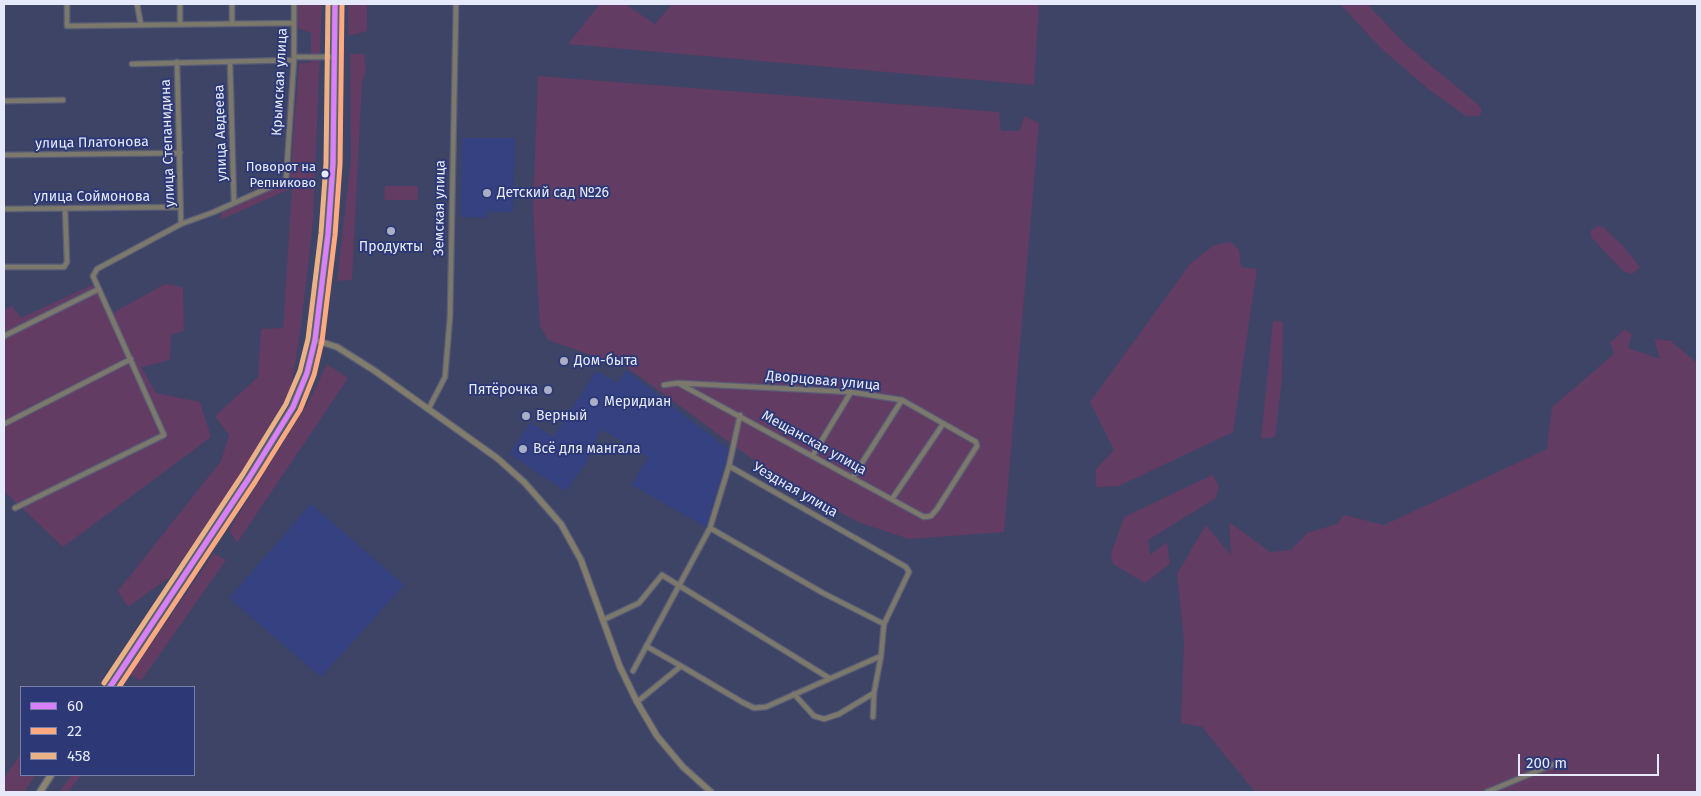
<!DOCTYPE html>
<meta charset="utf-8">
<style>
body{margin:0}
#map{position:relative;width:1701px;height:796px;overflow:hidden;background:#3e4465;font-family:"Fira Sans",sans-serif}
canvas{display:block}
.frame{position:absolute;inset:0;border:5px solid #e5e9f9;pointer-events:none}
.legend{position:absolute;left:20px;top:686px;width:175px;height:90px;box-sizing:border-box;background:#2d3876;border:1px solid #777faa;margin:0;padding:6px 9px;list-style:none;font-size:15px;color:#e5e9f9}
.legend li{display:flex;align-items:center;gap:10px;height:25px}
.legend b{width:25px;border:1px solid #777faa}
.scale{position:absolute;left:1518px;top:754px;width:141px;height:22px;box-sizing:border-box;border:2px solid #e5e9f9;border-top:0;padding-left:6px;font-size:15px;line-height:18px;white-space:nowrap;color:#e5e9f9;-webkit-text-stroke:4px #2d3876;paint-order:stroke}
</style>
<div id="map">
<canvas width="1701" height="796"></canvas>
<div class="frame"></div>
<ul class="legend">
<li><b style="height:6px;background:#d880ff"></b>60</li>
<li><b style="height:6px;background:#ffa980"></b>22</li>
<li><b style="height:6px;background:#ebb288"></b>458</li>
</ul>
<div class="scale">200 m</div>
</div>
<script>
const c = document.querySelector('canvas').getContext('2d');
c.lineJoin = 'round';
function fill(path, color) {
  c.fillStyle = color;
  c.fill(path, 'evenodd');
}
function shape(rows) {
  const path = new Path2D();
  for (const r of rows) {
    path.moveTo(r[0], r[1]);
    for (let i = 2; i < r.length; i += 2) path.lineTo(r[i], r[i + 1]);
  }
  return path;
}
function strokePath(path, color, width, dash) {
  c.strokeStyle = color;
  c.lineWidth = width;
  c.lineCap = dash ? 'butt' : 'round';
  c.setLineDash(dash || []);
  c.stroke(path);
}
function label(font, color, halo, rows, align = 'center') {
  c.font = font + ' "Fira Sans",sans-serif';
  c.lineWidth = 4;
  c.setLineDash([]);
  c.textBaseline = 'middle';
  c.strokeStyle = halo;
  c.fillStyle = color;
  for (const [text, x, y, turn = 0] of rows) {
    c.save();
    c.translate(x, y);
    c.rotate((+turn || 0) * Math.PI / 180);
    c.textAlign = isNaN(turn) ? turn : align;
    if (halo) c.strokeText(text, 0, 0);
    c.fillText(text, 0, 0);
    c.restore();
  }
}
const built = shape([
 [462,138,515,138,513,212,487,212,486,218,461,217],
 [626,370,729,450,706,527,632,485,648,457,601,429,585,465,565,491,509,454,530,422,553,437,596,371,618,383],
 [311,504,404,585,321,677,229,598]
]);
const green = shape([
 [297,4,322,4,313,222,300,334,291,389,236,482,170,577,128,607,118,591,221,461,229,435,215,416,258,377,261,329,283,328,292,188,220,220,222,212,290,180,299,63,311,63,311,33,297,28],
 [348,4,367,4,367,31,348,36],
 [600,4,625,4,655,24,672,4,1039,4,1034,85,568,44],
 [1340,4,1367,4,1406,45,1481,107,1482,112,1479,116,1466,116,1428,89,1380,47],
 [350,54,364,54,366,72,362,81,352,280,337,281,351,159],
 [538,76,999,112,1001,131,1020,131,1024,116,1039,123,1004,532,909,539,858,522,808,495,751,458,628,368,548,340,540,326,533,209],
 [385,186,418,186,418,200,384,200],
 [1598,226,1603,227,1623,246,1640,267,1632,274,1623,271,1591,237,1591,230],
 [1231,242,1239,250,1241,267,1257,269,1233,432,1119,486,1096,487,1096,469,1114,450,1090,402,1190,264,1214,245],
 [94,284,109,315,165,284,183,287,184,331,171,335,170,360,141,367,156,393,200,402,211,437,63,547,4,491,4,310,12,306,21,318],
 [1273,321,1283,322,1282,379,1275,437,1261,439],
 [1625,329,1632,335,1628,348,1660,359,1654,339,1671,341,1697,363,1697,792,1255,792,1202,727,1181,723,1184,641,1177,574,1206,525,1231,555,1229,522,1270,552,1291,550,1307,533,1337,524,1344,515,1384,525,1547,449,1552,407,1614,354,1610,343],
 [327,364,348,378,237,543,229,530,308,403],
 [1212,475,1219,486,1216,498,1148,540,1150,555,1167,542,1170,564,1145,583,1113,564,1111,554,1124,517],
 [214,553,226,560,141,681,130,675],
 [19,757,21,758,21,775,36,775,24,792,4,792,4,778],
 [72,775,81,775,68,792,59,792]
]);
const street = shape([
 [67,4,67,26,294,23],
 [137,4,141,25],
 [180,4,180,24],
 [232,4,232,23],
 [294,57,334,57],
 [177,62,181,224],
 [230,62,234,203],
 [132,64,294,60],
 [4,101,63,100],
 [4,155,180,153],
 [4,209,180,207],
 [4,267,64,267,67,262,65,208],
 [4,336,99,289],
 [664,385,678,383,851,392,902,400,976,442,977,446,937,509,931,516,924,517,678,383],
 [429,408,445,377,450,317,456,4],
 [4,424,131,359],
 [813,455,851,392],
 [729,466,740,415],
 [853,477,902,400],
 [892,499,943,424],
 [15,508,164,435,93,276,97,269,181,224,214,212,286,180,294,60,294,4],
 [710,528,823,593,884,624],
 [603,620,639,603,662,575,829,678],
 [646,646,681,666],
 [633,671,710,528,729,466,906,567,909,572,884,624,881,656,874,693,873,717],
 [794,694,814,716,824,719,839,714,874,693],
 [637,702,681,666,742,702,754,708,766,707,881,656],
 [1487,792,1559,762]
]);
const secondary = shape([
 [315,340,337,347,375,371,497,458,524,482,561,524,581,560,620,667,637,702,657,736,683,767,711,792]
]);
const primary = shape([
 [110,687,249,478,293,407,307,373,315,340,328,234,333,164,335,4],
 [40,792,51,775]
]);
const bus1 = shape([
 [110,687,249,478,293,407,307,373,315,340,328,234,333,164,335,4]
]);
const bus2 = shape([
 [119,687,255,482,300,410,314,375,322,341,335,235,340,164,342,4]
]);
const bus3 = shape([
 [104,683,243,474,286,404,300,371,308,339,321,233,326,164,328,4]
]);
const markers = [
 [325,174,4.5,"#e5e9f9"],
 [487,193,5,"#abafc5"],
 [391,231,5,"#abafc5"],
 [564,361,5,"#abafc5"],
 [548,390,5,"#abafc5"],
 [594,402,5,"#abafc5"],
 [526,416,5,"#abafc5"],
 [523,449,5,"#abafc5"]
];
const busNames = [
 ["Поворот на",316,167],
 ["Репниково",316,183]
];
const streetNames = [
 ["Крымская улица",280,82,-87],
 ["улица Авдеева",221,133,-92],
 ["улица Платонова",92,143,-1],
 ["улица Степанидина",168,143,-92],
 ["улица Соймонова",92,197],
 ["Земская улица",440,208,-89],
 ["Дворцовая улица",823,381,5],
 ["Мещанская улица",814,443,29],
 ["Уездная улица",795,490,30]
];
const poiNames = [
 ["Детский сад №26",497,193],
 ["Продукты",391,247,"center"],
 ["Дом-быта",574,361],
 ["Пятёрочка",538,390,"right"],
 ["Меридиан",604,402],
 ["Верный",536,416],
 ["Всё для мангала",533,449]
];
fill(built, '#364182');
fill(green, '#623c62');
strokePath(street, '#595e76', 7);
strokePath(secondary, '#595e76', 8);
strokePath(primary, '#595e76', 9);
strokePath(street, '#7c786c', 4.5);
strokePath(secondary, '#817c6b', 5.5);
strokePath(primary, '#8a836e', 6);
strokePath(bus1, '#d880ff', 5);
strokePath(bus2, '#ffa980', 5);
strokePath(bus3, '#ebb288', 5);
for (const [x, y, r, color] of markers) {
  const dot = new Path2D();
  dot.arc(x, y, r, 0, 2 * Math.PI);
  c.fillStyle = color;
  c.fill(dot);
  strokePath(dot, '#2d3876', 2);
}
label('13px', '#e5e9f9', '#2d3876', busNames, 'right');
label('14px', '#e5e9f9', '#2d3876', streetNames);
label('14px', '#e5e9f9', '#2d3876', poiNames, 'left');
</script>
